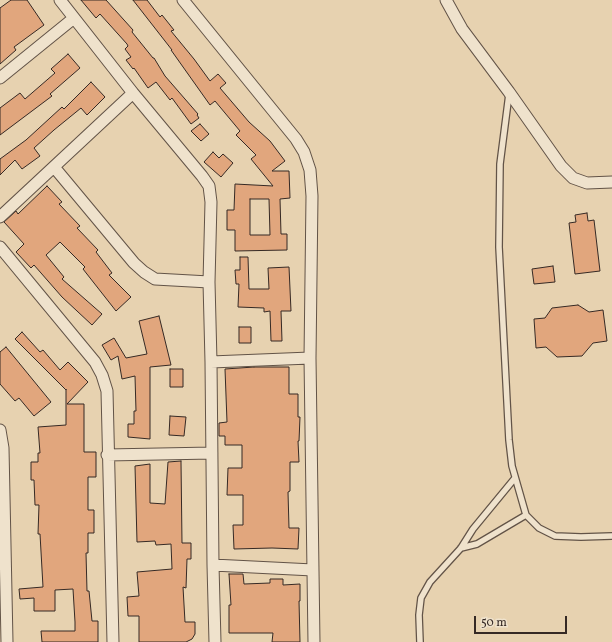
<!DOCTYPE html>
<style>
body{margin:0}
#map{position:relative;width:612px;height:642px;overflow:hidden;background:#e7d2b0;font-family:Vollkorn,serif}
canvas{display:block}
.scale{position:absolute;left:474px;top:616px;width:93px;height:18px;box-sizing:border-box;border:2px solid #352924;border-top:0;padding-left:5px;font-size:12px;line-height:14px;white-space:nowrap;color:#352924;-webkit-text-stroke:3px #efe2cc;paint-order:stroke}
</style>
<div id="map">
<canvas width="612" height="642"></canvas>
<div class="scale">50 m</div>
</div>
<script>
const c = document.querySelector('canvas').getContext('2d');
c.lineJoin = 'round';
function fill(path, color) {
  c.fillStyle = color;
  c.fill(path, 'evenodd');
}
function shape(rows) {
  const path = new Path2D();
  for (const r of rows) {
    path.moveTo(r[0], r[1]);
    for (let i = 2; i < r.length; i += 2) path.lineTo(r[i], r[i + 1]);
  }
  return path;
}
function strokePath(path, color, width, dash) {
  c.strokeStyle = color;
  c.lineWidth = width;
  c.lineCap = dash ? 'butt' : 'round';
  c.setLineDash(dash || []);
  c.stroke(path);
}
const building = shape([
 [11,0,27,0,44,25,14,47,16,50,0,64,0,8,11,0],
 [81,0,106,0,133,30,132,32,153,58,154,58,165,76,198,114,197,115,199,118,191,124,172,98,170,100,156,82,148,88,134,68,133,69,126,60,131,57,125,49,128,46,127,44,100,14,96,18,81,0],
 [133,0,147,0,160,17,162,15,174,30,171,31,194,59,210,81,218,74,226,83,220,88,249,122,270,141,285,161,272,171,289,171,290,198,280,199,281,234,287,234,287,250,235,251,235,230,227,230,227,210,234,210,235,184,273,186,251,159,256,155,236,135,240,131,215,101,210,105,171,50,172,50,133,0],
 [250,199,269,199,270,235,250,235,250,199],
 [68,54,80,68,50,94,52,96,0,135,0,108,20,93,25,99,55,73,51,69,68,54],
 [91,82,105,97,87,115,81,108,54,130,34,148,40,156,22,169,15,160,0,175,0,159,26,140,62,107,64,109,91,82],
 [200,124,209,134,201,141,191,131,200,124],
 [213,152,219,158,223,154,233,163,221,177,204,162,213,152],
 [47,186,62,202,59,204,80,226,77,228,98,250,96,252,112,273,109,275,131,297,116,311,83,269,85,267,60,242,46,255,64,277,62,279,102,314,92,325,62,297,34,265,31,268,16,252,24,244,4,222,16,211,18,214,47,186],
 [587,213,588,221,594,220,600,271,575,274,569,223,576,222,575,215,587,213],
 [240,257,248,257,249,289,269,289,268,268,289,267,291,311,281,311,282,341,271,341,270,311,264,312,264,308,238,307,239,284,236,284,235,270,240,270,240,257],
 [553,266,555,282,534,284,532,269,553,266],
 [578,305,589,312,603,310,607,341,593,343,582,356,557,357,546,347,536,348,534,319,545,318,552,308,578,305],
 [159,316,171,365,150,367,150,439,128,437,128,424,134,424,134,411,136,411,135,376,122,379,118,356,111,360,102,345,114,338,126,358,147,354,139,321,159,316],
 [239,327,251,327,251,343,239,343,239,327],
 [22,332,40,352,43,350,60,370,68,362,88,382,67,404,84,404,84,452,96,452,96,477,88,477,88,510,94,510,94,533,88,533,88,553,86,553,87,591,89,591,92,621,98,621,98,642,42,642,41,631,75,631,75,622,73,589,55,590,55,611,34,611,34,598,20,599,19,589,43,587,40,534,38,534,39,505,35,505,34,480,31,480,31,462,38,462,38,453,40,453,38,427,66,425,66,389,66,390,15,339,22,332],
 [6,347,51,402,34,416,19,398,15,401,0,384,0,352,6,347],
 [254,367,289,367,289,394,298,394,298,417,300,417,299,441,298,441,299,462,290,462,290,491,288,492,289,528,299,528,298,549,272,548,234,549,233,525,243,525,243,495,227,495,228,468,242,468,242,445,225,445,225,436,219,436,219,423,227,422,225,369,254,367],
 [170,369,183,369,183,387,170,387,170,369],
 [170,416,186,417,184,436,169,435,170,416],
 [181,461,182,543,191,543,191,559,187,559,186,588,183,587,185,622,195,622,195,634,192,639,186,642,139,642,139,616,128,616,127,597,139,596,137,572,172,569,171,544,156,545,155,541,137,542,135,466,150,464,150,503,165,504,168,462,181,461],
 [229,574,243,574,244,584,270,583,270,579,283,579,283,585,300,584,300,601,299,601,300,642,272,642,273,633,229,633,229,605,231,605,229,574]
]);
const lane = shape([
 [509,94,500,164,499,247,509,440,512,466,526,515,539,528,555,536,581,537,612,536],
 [461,548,477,544,526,515],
 [420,642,419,615,421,598,430,582,461,548,473,529,515,478]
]);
const street = shape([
 [60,0,133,93,202,176,209,186,211,202,209,282,211,362,213,565,215,642],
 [183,0,296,139,304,152,310,170,312,196,310,358,314,642],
 [446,0,462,29,509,92,561,166,573,178,587,183,612,182],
 [0,78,74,18],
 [54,167,134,263,144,272,155,279,209,282],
 [0,217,133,93],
 [0,247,95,362,102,375,107,391,113,642],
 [211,362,310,358],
 [0,430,3,448,7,642],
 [107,455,212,453],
 [213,565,313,570]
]);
fill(building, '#e1a67d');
strokePath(building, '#352924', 1);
strokePath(lane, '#625347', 8);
strokePath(street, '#625347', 13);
strokePath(lane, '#efe2cc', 5.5);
strokePath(street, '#efe2cc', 11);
</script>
